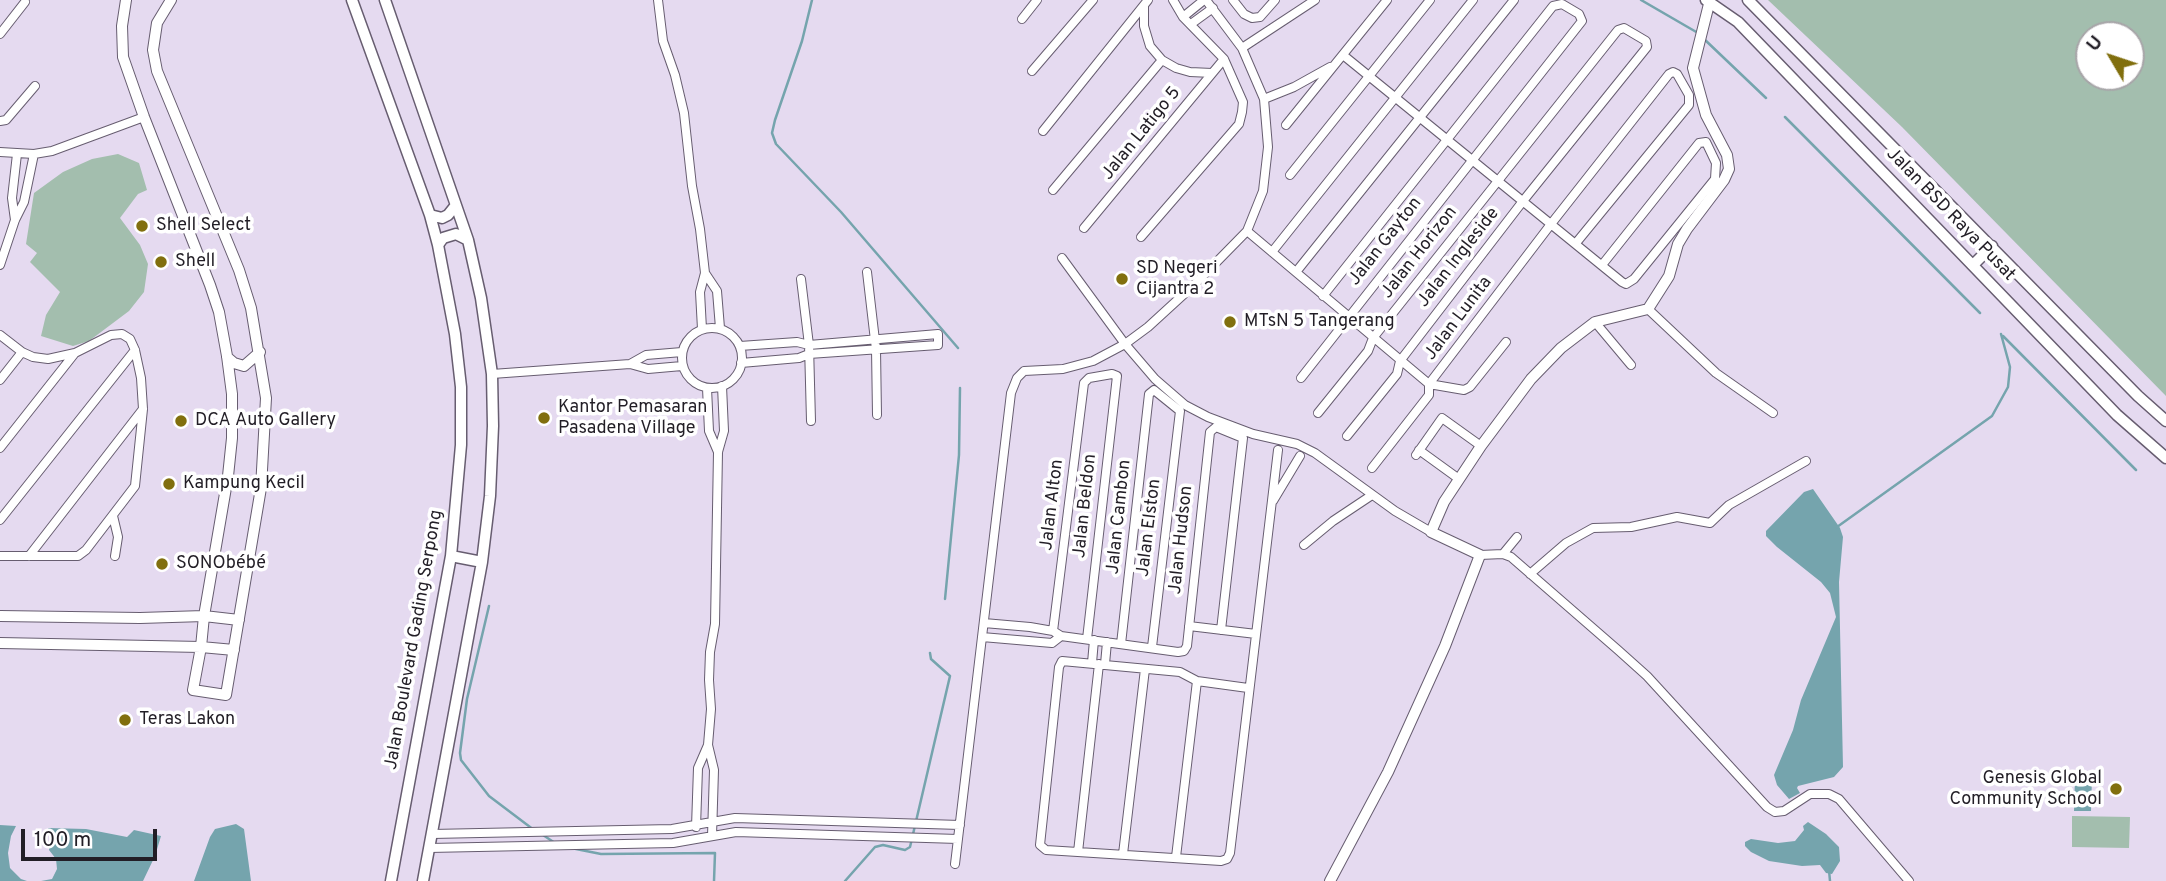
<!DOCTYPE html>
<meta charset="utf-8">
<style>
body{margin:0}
#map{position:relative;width:2166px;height:881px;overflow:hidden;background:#e5daf0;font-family:Overpass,sans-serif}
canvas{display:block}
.north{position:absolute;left:2075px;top:21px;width:70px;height:70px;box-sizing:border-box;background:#fff;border:2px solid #a7a5a8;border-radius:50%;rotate:309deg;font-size:19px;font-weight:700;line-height:28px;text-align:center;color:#221e26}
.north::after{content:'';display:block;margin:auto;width:24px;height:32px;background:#816f0e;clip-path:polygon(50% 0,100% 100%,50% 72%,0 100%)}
.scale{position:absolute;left:21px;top:829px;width:136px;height:32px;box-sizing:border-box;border:4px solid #221e26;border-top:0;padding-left:9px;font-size:21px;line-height:24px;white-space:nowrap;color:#221e26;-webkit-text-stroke:5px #fff;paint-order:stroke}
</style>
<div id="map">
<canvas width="2166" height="881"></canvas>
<div class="north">U</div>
<div class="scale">100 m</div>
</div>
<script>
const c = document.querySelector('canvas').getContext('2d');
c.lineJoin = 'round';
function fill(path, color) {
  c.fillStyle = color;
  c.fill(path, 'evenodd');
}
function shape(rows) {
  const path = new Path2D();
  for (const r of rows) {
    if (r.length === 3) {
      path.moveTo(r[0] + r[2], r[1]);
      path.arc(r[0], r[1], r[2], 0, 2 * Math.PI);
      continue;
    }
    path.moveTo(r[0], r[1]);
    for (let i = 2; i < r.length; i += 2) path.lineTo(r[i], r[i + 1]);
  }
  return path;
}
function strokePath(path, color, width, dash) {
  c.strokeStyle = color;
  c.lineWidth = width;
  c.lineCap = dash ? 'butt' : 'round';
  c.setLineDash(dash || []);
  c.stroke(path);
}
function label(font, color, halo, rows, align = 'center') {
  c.font = font + ' Overpass,sans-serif';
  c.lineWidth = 7;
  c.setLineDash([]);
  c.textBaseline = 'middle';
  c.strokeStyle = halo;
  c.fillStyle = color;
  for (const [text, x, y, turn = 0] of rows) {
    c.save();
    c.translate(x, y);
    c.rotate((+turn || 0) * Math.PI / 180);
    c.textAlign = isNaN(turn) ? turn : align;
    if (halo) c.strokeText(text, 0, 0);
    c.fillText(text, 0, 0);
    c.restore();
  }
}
const green = shape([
 [1768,0,2166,0,2166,396,1902,127],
 [2089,35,2131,35,2131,77,2089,77],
 [118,154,139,163,147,190,138,194,120,218,140,245,148,264,144,292,129,311,89,341,73,346,41,336,46,315,60,292,30,262,37,253,26,244,34,193,63,172,92,159],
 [2072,816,2130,817,2129,848,2072,847]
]);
const water = shape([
 [1813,489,1840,528,1843,537,1839,582,1843,767,1834,777,1798,786,1797,788,1800,793,1789,799,1777,785,1774,775,1793,730,1801,700,1836,617,1830,593,1821,582,1777,547,1766,536,1766,531,1804,492],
 [2075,776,2092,777,2091,811,2074,811],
 [1808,822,1826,834,1839,847,1840,861,1832,874,1826,873,1820,865,1802,866,1769,861,1751,852,1745,846,1745,842,1751,839,1778,843,1795,841,1804,830,1803,826],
 [236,824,244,829,251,881,194,881,210,837,215,829],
 [0,825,16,826,11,836,8,853,10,868,21,879,27,881,0,881],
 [48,828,86,829,127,837,134,830,161,836,155,856,143,881,41,881,52,879,57,869,56,859,49,850,51,837]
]);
const stream = shape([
 [812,0,802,41,775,120,772,133,776,144,841,212,958,348],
 [1641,0,1698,33],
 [1703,38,1766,98],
 [1785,117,1980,313],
 [2003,336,2136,470],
 [1837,527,1992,416,2008,387,2010,367,2001,334],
 [945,599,959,455,960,388],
 [489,606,467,699,460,753,461,760,489,796,534,830],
 [543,835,555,843],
 [571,848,601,854,715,853,714,881],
 [1829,870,1830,881],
 [845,881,875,847,883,845,905,850,910,847,950,676,931,659,930,653]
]);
const minor = shape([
 [658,0,663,41,675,75,684,113,692,186,700,229,705,273,700,292,702,329],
 [1233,0,1244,14,1252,18,1260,17,1275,0],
 [1144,6,1144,26,1150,46,1162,60,1176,68,1190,72,1212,73],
 [1183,17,1204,0],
 [1022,19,1037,0],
 [1191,24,1213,8],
 [0,34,25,2],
 [1242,48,1315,0],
 [1343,55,1622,282,1626,284,1634,279,1715,179,1716,163,1706,142,1699,143,1602,265],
 [1032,71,1093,0],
 [1264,99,1294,87,1330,67],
 [0,121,6,120,35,86],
 [1286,125,1387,0],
 [1043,131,1148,0],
 [0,152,34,154,52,151,144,117],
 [1290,175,1430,0],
 [1053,190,1162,60],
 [15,220,12,198,17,154],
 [1084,228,1224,59],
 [1247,231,1429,384,1464,390,1470,387,1506,342],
 [1141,237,1239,124,1242,112,1243,102,1224,59,1183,17,1173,0],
 [1272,252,1473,0],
 [1062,258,1125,344,1155,379,1185,405,1208,417,1253,434,1297,444,1315,453,1395,511,1431,532],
 [0,265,15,220,24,202,34,154],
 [867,272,876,349,877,415],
 [1296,272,1514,0],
 [705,273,717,291,720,328],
 [801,279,809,345,811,421],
 [1648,309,1716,373,1773,413],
 [1595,322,1631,365],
 [712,358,30],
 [0,335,22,352,33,357,48,359,75,353,111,335,122,334,130,339,135,350,141,378,143,409,135,486,86,550,78,556,0,556],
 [740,346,797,342,809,345,938,334,938,345,809,354,799,358,741,363],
 [630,364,646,355,682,352],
 [492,374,630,364,648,369,682,366],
 [1301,378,1582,21,1579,14,1562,4,1553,6,1323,296],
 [0,380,22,352],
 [707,388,709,431,718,452],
 [1318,413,1368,351,1373,338,1618,30,1624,28,1646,41,1647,47,1523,201,1400,361,1397,374,1347,436],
 [0,448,75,353],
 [1419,450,1459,479],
 [1416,455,1442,418,1481,446],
 [1372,468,1429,395,1429,384,1551,224,1669,74,1673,72,1677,74,1689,95,1689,105,1576,243],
 [1273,501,1300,456],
 [113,516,118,537,115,556],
 [0,520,135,350],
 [1304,545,1333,521,1372,495],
 [1503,554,1517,537],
 [1480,555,1503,554,1511,557,1618,650,1647,676,1767,807,1775,812,1784,811,1810,794,1829,794,1839,799,1909,881],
 [29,556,143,409],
 [1530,574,1566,543,1593,528,1631,527,1677,517,1710,523,1729,505,1806,461],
 [984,623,1030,627,1053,631,1061,636,1178,652,1184,651,1187,646,1210,432,1216,427,1243,438,1221,630],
 [1189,626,1256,634],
 [1053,631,1084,383,1089,378,1112,374,1117,376,1087,639],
 [982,637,1052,643,1061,636],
 [1121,644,1149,394,1154,390,1180,411,1152,647],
 [1092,663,1094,640],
 [1105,664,1107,642],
 [1248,688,1197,681,1180,672,1062,661,1059,667,1040,845,1046,850,1221,861,1227,859,1230,853,1278,450],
 [708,745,714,770,712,836],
 [696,827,698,768,708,745,711,709,709,680,710,652,715,624,718,452,724,431,722,386],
 [432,834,672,829,735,818,960,825],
 [429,848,673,843,736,832,958,839],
 [1078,852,1099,664],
 [1123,854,1145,669],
 [1176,857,1197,681],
 [955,864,1011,393,1017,378,1024,371,1063,369,1093,361,1125,344,1148,327,1195,284,1247,231,1263,191,1268,147,1264,99,1242,48,1206,0]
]);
const tertiary = shape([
 [126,0,122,26,123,57,144,117,210,285,219,312,227,356,232,394,232,438,228,476,204,616,201,647,193,690,226,695,261,488,266,398,251,308,239,270,157,71,153,50,157,23,171,0],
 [227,357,234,363,244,366,260,352],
 [0,616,140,618,204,616,239,620],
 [0,643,201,647,234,650],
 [1330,881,1388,772,1445,646,1480,555,1431,532,1444,502,1481,446,1531,379,1561,348,1595,322,1648,309,1669,276,1678,244,1687,229,1724,180,1729,169,1727,155,1706,115,1693,68,1710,0]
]);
const secondary = shape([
 [352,0,430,215,438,245,455,334,461,387,461,445,451,556,391,881],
 [385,0,468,240,481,298,492,374,493,426,490,496,482,562,423,881],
 [1706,0,1738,22,2117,415,2166,458],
 [1748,0,2138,396,2166,421],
 [430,215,442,218,448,215,456,205],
 [438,245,443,238,456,234,468,240],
 [1974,264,1992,246],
 [451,556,482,562]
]);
const markers = [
 [142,226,7,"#816f0e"],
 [161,262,7,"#816f0e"],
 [1122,279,7,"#816f0e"],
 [1230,322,7,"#816f0e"],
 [544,418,7,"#816f0e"],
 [181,421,7,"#816f0e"],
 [169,484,7,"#816f0e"],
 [162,564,7,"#816f0e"],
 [125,720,7,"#816f0e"],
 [2116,789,7,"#816f0e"]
];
const streetNames = [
 ["Jalan Latigo 5",1142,134,-51],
 ["Jalan BSD Raya Pusat",1950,215,46],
 ["Jalan Gayton",1386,242,-52],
 ["Jalan Horizon",1420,253,-52],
 ["Jalan Ingleside",1459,258,-52],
 ["Jalan Lunita",1459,319,-53],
 ["Jalan Alton",1053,505,-83],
 ["Jalan Beldon",1086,506,-84],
 ["Jalan Cambon",1120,517,-84],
 ["Jalan Elston",1150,528,-83],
 ["Jalan Hudson",1182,540,-84],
 ["Jalan Boulevard Gading Serpong",415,640,-80]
];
const poiNames = [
 ["Shell Select",156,226],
 ["Shell",175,262],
 ["SD Negeri",1136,269],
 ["Cijantra 2",1136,290],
 ["MTsN 5 Tangerang",1244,322],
 ["Kantor Pemasaran",558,408],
 ["Pasadena Village",558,429],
 ["DCA Auto Gallery",195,421],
 ["Kampung Kecil",183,484],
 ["SONObébé",176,564],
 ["Teras Lakon",139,720],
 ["Genesis Global",2102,779,"right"],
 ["Community School",2102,800,"right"]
];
fill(green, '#a3beae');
fill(water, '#75a4ad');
strokePath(stream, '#75a4ad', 2.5);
strokePath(minor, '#675d70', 10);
strokePath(tertiary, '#675d70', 12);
strokePath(secondary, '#675d70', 13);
strokePath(minor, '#fff', 8);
strokePath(tertiary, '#fff', 10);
strokePath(secondary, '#fff', 10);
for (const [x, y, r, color] of markers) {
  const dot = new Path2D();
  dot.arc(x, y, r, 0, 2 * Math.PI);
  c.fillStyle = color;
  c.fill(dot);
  strokePath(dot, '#fff', 2.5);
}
label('18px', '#221e26', '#fff', streetNames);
label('18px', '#221e26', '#fff', poiNames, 'left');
</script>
